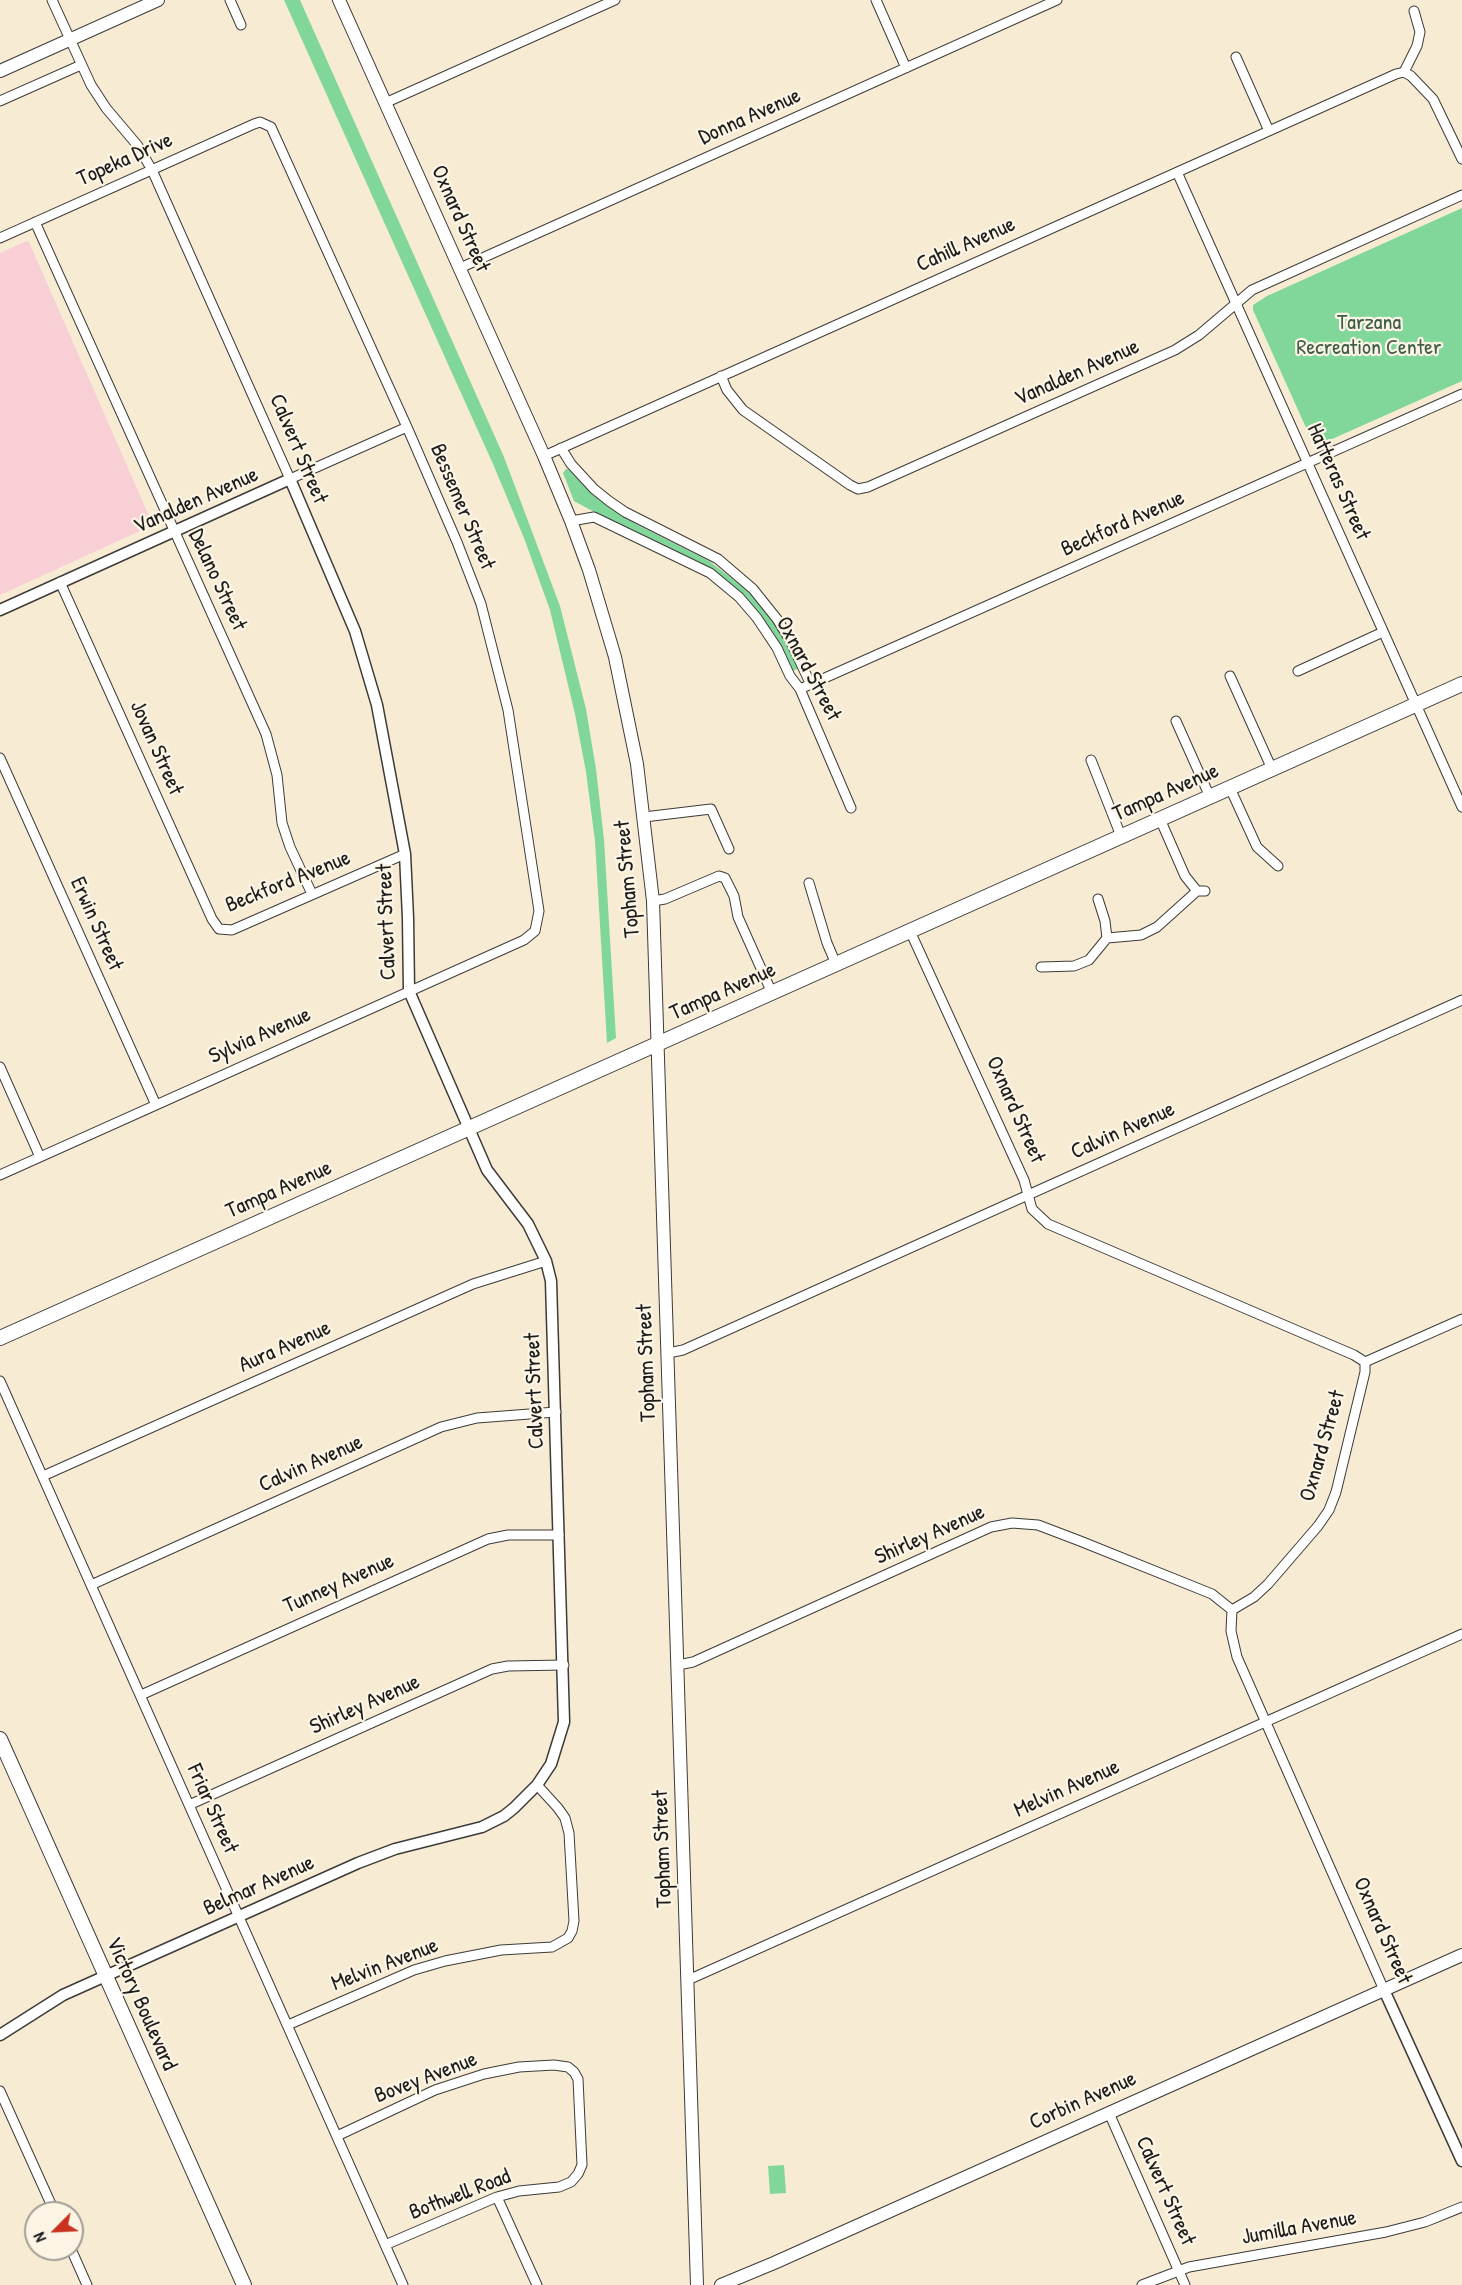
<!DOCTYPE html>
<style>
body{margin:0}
#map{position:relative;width:1462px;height:2285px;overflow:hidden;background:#f7ebd3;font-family:"Patrick Hand",sans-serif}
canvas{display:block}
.north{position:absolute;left:24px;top:2201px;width:60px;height:60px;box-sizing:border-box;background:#fcf5e5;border:2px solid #a29e95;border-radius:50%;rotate:246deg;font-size:16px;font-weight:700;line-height:24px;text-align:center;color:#1c1c1c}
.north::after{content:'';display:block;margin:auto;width:21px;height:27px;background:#c8321e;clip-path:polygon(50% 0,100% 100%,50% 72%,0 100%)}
</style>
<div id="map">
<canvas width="1462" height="2285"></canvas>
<div class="north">N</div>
</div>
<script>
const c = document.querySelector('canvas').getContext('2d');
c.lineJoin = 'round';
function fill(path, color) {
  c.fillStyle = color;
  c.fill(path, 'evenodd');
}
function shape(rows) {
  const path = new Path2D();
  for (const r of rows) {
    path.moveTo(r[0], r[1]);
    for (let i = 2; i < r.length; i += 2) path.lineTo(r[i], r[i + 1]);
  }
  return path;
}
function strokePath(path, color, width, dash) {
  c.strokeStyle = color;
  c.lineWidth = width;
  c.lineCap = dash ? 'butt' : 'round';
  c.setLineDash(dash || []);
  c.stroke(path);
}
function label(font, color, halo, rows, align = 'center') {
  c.font = font + ' "Patrick Hand",sans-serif';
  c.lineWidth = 4.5;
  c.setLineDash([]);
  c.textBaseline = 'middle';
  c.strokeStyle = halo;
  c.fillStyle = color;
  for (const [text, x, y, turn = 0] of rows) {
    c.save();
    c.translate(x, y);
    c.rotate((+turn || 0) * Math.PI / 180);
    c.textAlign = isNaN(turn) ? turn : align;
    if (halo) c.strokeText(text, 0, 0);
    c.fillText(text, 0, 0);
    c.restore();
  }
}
const built = shape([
 [26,241,29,242,153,525,0,595,0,253]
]);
const green = shape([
 [284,0,300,0,504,457,560,606,586,709,596,769,604,840,616,1038,607,1043,595,841,586,772,575,714,550,610,524,538,493,464],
 [1462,208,1462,381,1321,444,1316,444,1312,441,1253,310,1253,305,1267,296],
 [566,469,568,469,592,494,607,506,636,524,709,561,746,589,776,623,798,669,792,671,730,586,574,501,563,473],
 [784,2165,786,2193,770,2194,768,2166]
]);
const minor = shape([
 [52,0,91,85,106,108,138,146,152,170,290,479,407,427],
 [230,0,241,25],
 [876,0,906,68],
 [1236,57,1269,131],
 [1404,72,1411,76,1433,99,1462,159],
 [1404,72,1417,46,1420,32,1414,11],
 [0,101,81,65],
 [385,103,615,0],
 [1177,172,1462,807],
 [35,222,266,734,277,775,282,823,290,847,312,894],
 [0,238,254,124,260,122,271,127,407,427,457,542,481,604,508,710,539,911,535,931,524,940,0,1175],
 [460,268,1057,0],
 [721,376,727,390,743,410,850,485,858,489,868,487,1175,350,1199,335,1252,290,1462,195],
 [561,448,571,464,594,489,609,501,625,512,718,559,753,589,777,619,790,640,811,685],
 [544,456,1396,74,1404,72],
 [571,521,594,517,710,573,739,597,757,618,777,648,790,676,800,689,851,808],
 [60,582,212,919,219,929,232,930,405,854],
 [1298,671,1383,632],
 [1230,676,1272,769],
 [800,689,1462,394],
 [1176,721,1210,797],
 [0,758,156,1105],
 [1091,760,1121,836],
 [1230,788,1257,847,1278,866],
 [644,817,711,809,729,849],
 [1160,819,1185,876,1197,891,1205,891],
 [809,883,827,943,836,964],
 [1098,899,1105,921,1107,938],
 [653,901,665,899,719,876,725,878,734,896,738,917,772,993],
 [910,931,1024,1180,1032,1209,1048,1224,1354,1355,1365,1362],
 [1041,967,1074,966,1089,960,1107,938,1141,935,1157,927,1197,891],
 [0,1067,40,1157],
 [668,1353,683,1350,1462,1000],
 [1365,1362,1365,1372,1336,1492,1329,1510,1318,1526,1268,1584,1254,1597,1232,1610,1231,1631,1237,1657,1384,1990],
 [1365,1362,1462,1319],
 [0,1381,403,2285],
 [43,1476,473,1284,546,1261],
 [91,1585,441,1427,477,1418,556,1412],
 [678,1665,693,1662,991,1527,1012,1523,1038,1525,1080,1541,1212,1594,1232,1610],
 [141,1695,488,1539,508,1535,559,1535],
 [189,1805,492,1669,508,1666,564,1665],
 [688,1980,1462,1634],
 [288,2025,414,1970,445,1961,501,1950,552,1947,568,1938,572,1931,574,1921,569,1833,565,1818,558,1808,537,1785],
 [0,2091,55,2213],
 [1109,2113,1185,2285],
 [337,2136,435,2090,484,2074,519,2067,554,2065,568,2067,574,2072,578,2079,582,2165,578,2174,571,2182,559,2187,519,2191,497,2197,385,2245],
 [497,2197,537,2285],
 [71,2249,87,2285],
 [1142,2285,1189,2267,1386,2232,1425,2222,1462,2207]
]);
const tertiary = shape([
 [0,610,290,479,355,631,377,705,405,854,408,918,409,991,487,1170,528,1224,546,1261,551,1281,564,1722,551,1764,537,1785,514,1808,504,1816,482,1827,395,1849,358,1863,63,1995,0,2035],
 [1384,1990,1462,2161]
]);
const secondary = shape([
 [339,0,544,456,571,521,589,570,615,657,637,764,653,901,697,2285],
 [0,71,158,0],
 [721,2285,774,2263,1462,1955]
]);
const primary = shape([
 [0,1338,1462,684],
 [0,1739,244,2285]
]);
const streetNames = [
 ["Donna Avenue",750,117,-24],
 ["Topeka Drive",125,160,-24],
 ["Oxnard Street",460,219,66],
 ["Cahill Avenue",966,245,-24],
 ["Vanalden Avenue",1077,373,-24],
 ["Calvert Street",298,449,67],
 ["Hatteras Street",1338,482,66],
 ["Vanalden Avenue",196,501,-24],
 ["Bessemer Street",462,507,67],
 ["Beckford Avenue",1123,524,-24],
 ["Delano Street",217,580,65],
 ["Oxnard Street",808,669,62],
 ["Jovan Street",156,748,66],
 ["Tampa Avenue",1166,793,-24],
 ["Topham Street",628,879,-95],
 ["Beckford Avenue",288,882,-22],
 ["Calvert Street",387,922,-92],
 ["Erwin Street",96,924,66],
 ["Tampa Avenue",723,992,-24],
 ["Sylvia Avenue",260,1036,-24],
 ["Oxnard Street",1015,1110,66],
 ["Calvin Avenue",1123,1131,-24],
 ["Tampa Avenue",279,1190,-24],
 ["Aura Avenue",285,1347,-24],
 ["Topham Street",647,1363,-92],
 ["Calvert Street",535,1391,-92],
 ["Oxnard Street",1323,1446,-74],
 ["Calvin Avenue",311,1464,-24],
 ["Shirley Avenue",930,1535,-24],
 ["Tunney Avenue",339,1584,-24],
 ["Shirley Avenue",365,1705,-24],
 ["Melvin Avenue",1067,1789,-24],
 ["Friar Street",212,1809,66],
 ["Topham Street",663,1849,-92],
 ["Belmar Avenue",259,1886,-24],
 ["Oxnard Street",1382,1931,66],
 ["Melvin Avenue",385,1965,-21],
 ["Victory Boulevard",141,2004,66],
 ["Bovey Avenue",426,2078,-21],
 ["Corbin Avenue",1083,2101,-24],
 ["Calvert Street",1165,2191,66],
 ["Bothwell Road",460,2195,-21],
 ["Jumilla Avenue",1299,2228,-10]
];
const parkNames = [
 ["Tarzana",1369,323],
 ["Recreation Center",1369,348]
];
fill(built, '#f7cfd5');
fill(green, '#81d79a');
strokePath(minor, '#3d3b37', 11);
strokePath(tertiary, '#3d3b37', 13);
strokePath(secondary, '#3d3b37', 14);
strokePath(primary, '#3d3b37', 16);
strokePath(minor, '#fff', 9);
strokePath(tertiary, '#fff', 10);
strokePath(secondary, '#fff', 12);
strokePath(primary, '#fff', 14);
label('22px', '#1c1c1c', '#fcf5e5', streetNames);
label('22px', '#3f5d48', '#fcf5e5', parkNames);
</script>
